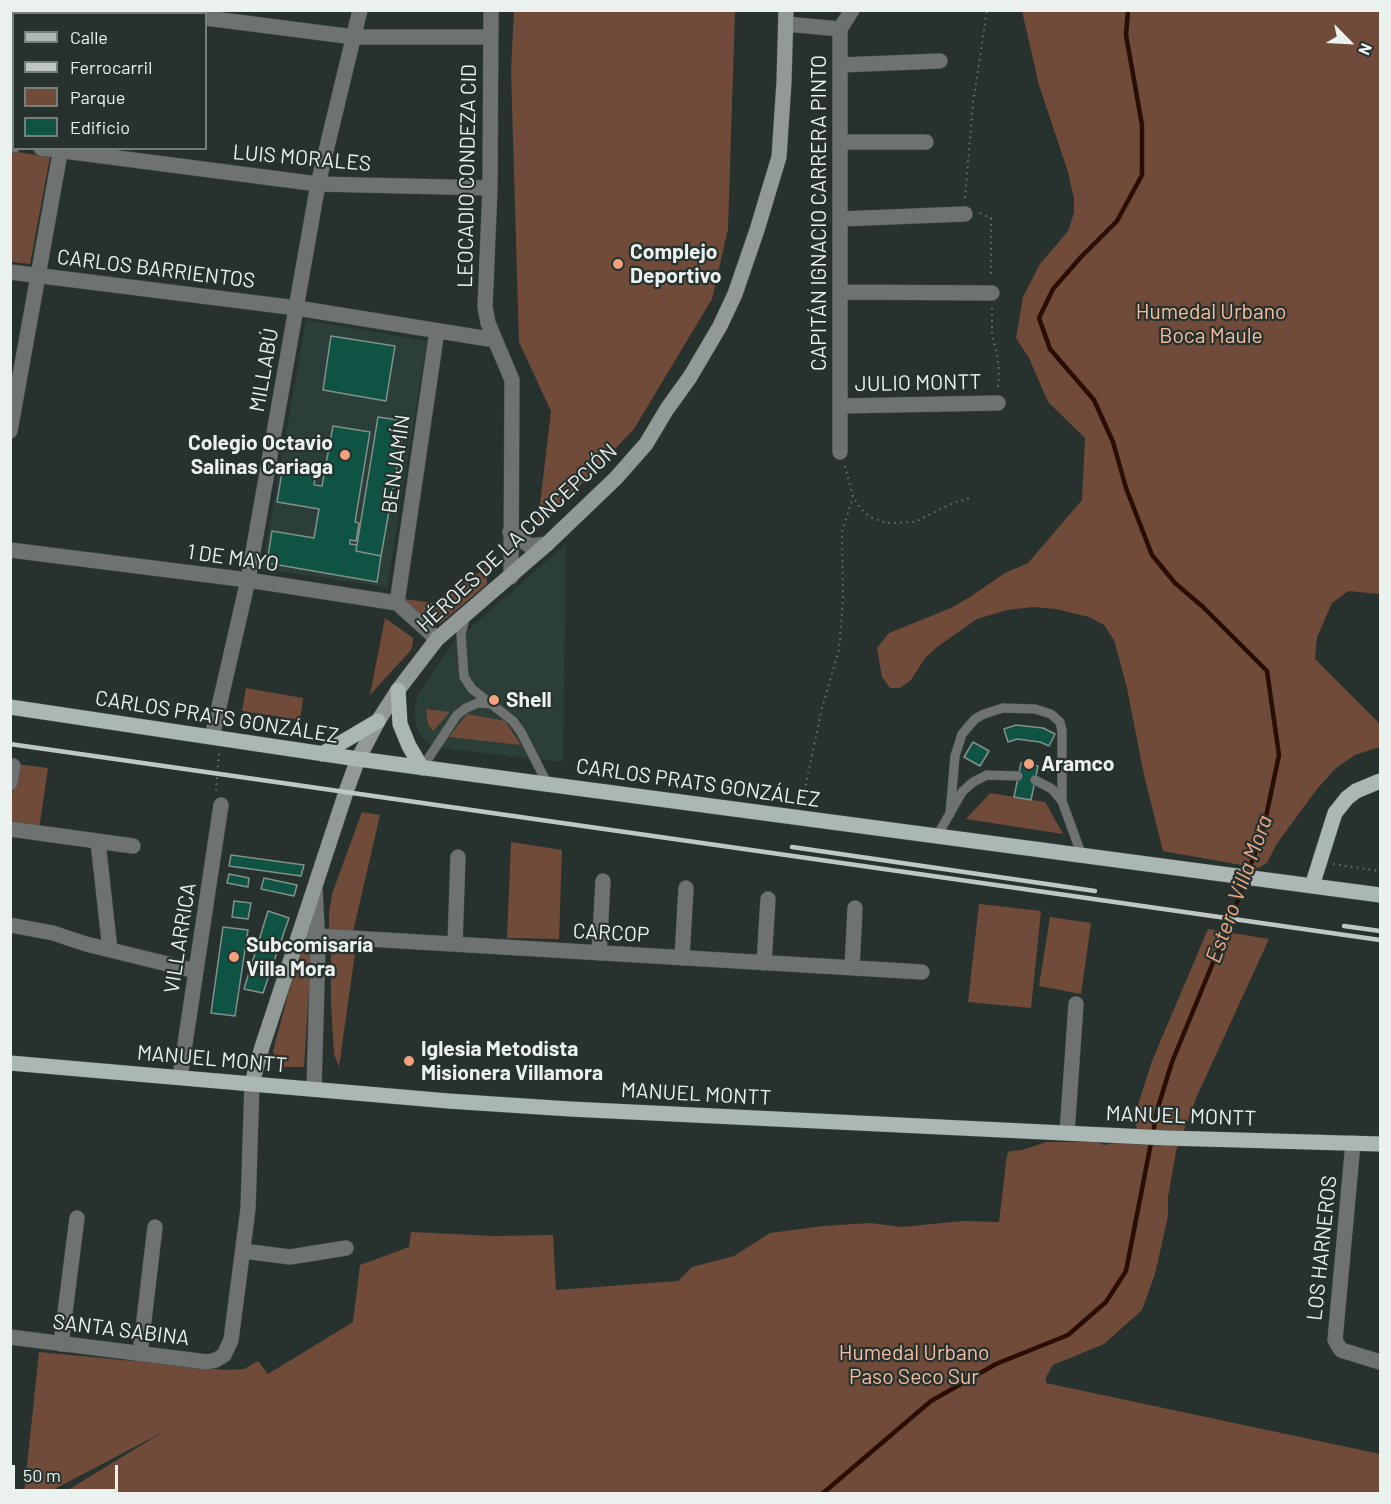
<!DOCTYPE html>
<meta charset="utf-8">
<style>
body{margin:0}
#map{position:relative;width:1391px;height:1504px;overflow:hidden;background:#27322e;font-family:Barlow,sans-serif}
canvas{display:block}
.frame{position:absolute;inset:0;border:12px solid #eaf1ee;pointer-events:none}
.legend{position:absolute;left:12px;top:12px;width:195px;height:138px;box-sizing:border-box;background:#27322e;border:2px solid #757e7b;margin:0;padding:8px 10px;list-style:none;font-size:18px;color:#eaf1ee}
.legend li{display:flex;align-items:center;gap:12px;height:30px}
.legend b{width:30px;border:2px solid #757e7b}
.north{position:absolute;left:1319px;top:12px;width:60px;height:60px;-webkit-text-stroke:4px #27322e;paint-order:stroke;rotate:114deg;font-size:16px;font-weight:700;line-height:24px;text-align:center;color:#eaf1ee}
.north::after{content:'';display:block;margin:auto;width:21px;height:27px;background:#eaf1ee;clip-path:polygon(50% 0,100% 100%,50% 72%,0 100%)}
.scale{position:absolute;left:12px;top:1465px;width:106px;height:27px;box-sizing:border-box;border:3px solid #eaf1ee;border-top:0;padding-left:8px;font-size:18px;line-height:21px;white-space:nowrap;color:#eaf1ee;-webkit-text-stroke:4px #27322e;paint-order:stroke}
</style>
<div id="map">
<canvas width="1391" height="1504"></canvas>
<div class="frame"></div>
<ul class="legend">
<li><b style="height:8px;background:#abb7b3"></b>Calle</li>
<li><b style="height:8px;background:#bfc7c4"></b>Ferrocarril</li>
<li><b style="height:16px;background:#714b39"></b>Parque</li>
<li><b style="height:16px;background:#0f5344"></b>Edificio</li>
</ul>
<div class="north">N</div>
<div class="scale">50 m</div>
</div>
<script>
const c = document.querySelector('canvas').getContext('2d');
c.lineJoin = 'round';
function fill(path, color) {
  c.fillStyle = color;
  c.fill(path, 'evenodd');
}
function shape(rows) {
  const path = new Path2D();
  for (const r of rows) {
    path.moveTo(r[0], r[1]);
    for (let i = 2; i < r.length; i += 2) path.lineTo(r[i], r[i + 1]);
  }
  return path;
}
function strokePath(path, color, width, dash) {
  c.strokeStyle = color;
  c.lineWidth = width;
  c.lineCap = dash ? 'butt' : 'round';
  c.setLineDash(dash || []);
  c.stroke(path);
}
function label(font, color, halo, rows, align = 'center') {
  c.font = font + ' Barlow,sans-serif';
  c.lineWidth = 4.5;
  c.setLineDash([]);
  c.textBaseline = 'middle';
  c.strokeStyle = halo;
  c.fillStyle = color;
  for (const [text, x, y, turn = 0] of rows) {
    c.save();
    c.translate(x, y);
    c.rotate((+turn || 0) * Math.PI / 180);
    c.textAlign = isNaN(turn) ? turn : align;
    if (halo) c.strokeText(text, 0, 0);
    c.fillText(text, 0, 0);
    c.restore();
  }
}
const built = shape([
 [306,320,427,341,387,587,262,569],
 [566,544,563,762,441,748,427,742,419,733,415,719,414,706,420,691,453,643]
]);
const green = shape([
 [514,10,735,11,728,229,712,299,634,429,537,530,551,411,519,342,511,70],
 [1022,11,1380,11,1380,594,1348,591,1332,603,1317,637,1315,659,1380,724,1380,747,1355,755,1336,768,1317,789,1276,845,1267,863,1258,868,1163,851,1144,775,1127,688,1114,640,1104,625,1089,617,1056,609,1033,607,1007,610,977,619,937,647,925,658,911,680,900,688,890,688,882,677,877,648,889,633,951,608,970,597,1005,573,1028,563,1082,500,1085,438,1048,402,1029,358,1016,338,1023,297,1040,264,1068,231,1074,213,1074,199,1068,172,1039,85],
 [11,151,50,157,30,264,11,262],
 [487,567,487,584,441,623,434,626,430,626,403,603,405,599,433,603],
 [385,618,413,638,413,643,411,650,370,695],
 [246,688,303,698,300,720,242,711],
 [426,709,450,712,433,731,428,724],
 [467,714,505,721,521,745,449,737],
 [16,764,48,768,39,829,11,825,11,804],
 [990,793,1045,802,1063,834,966,819],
 [362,812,380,815,353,932,329,930,329,914,332,894],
 [511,842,562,850,559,939,507,938],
 [979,904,1041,911,1031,1008,968,1002],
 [1050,917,1091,923,1081,994,1039,986],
 [1208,929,1269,939,1197,1096,1176,1151,1168,1197,1168,1216,1155,1274,1142,1310,1104,1344,1053,1365,1046,1377,1046,1383,1380,1454,1380,1493,63,1493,163,1432,47,1493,24,1494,39,1352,226,1370,244,1369,258,1361,268,1374,353,1322,360,1265,409,1247,411,1232,495,1236,553,1235,556,1290,678,1281,692,1267,734,1256,770,1233,823,1226,870,1223,902,1227,963,1221,999,1222,1007,1155,1010,1151,1022,1150,1046,1142,1097,1142,1104,1145,1126,1141,1136,1142,1137,1108,1152,1061],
 [302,942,312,942,304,1067,282,1067,276,1059,273,1051],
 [331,952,355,953,339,1067,334,1054,331,1004]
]);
const stream = shape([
 [822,1494,931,1401,996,1364,1068,1335,1106,1302,1126,1271,1158,1107,1172,1062,1231,919,1263,831,1279,755,1267,671,1203,607,1175,583,1152,555,1126,488,1113,442,1094,400,1050,349,1039,318,1053,289,1081,257,1117,221,1142,175,1142,125,1126,35,1128,10]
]);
const building = shape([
 [331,336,395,346,386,401,323,390,331,336],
 [378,417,405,421,381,556,356,551,378,417],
 [333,426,370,432,355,522,359,523,356,541,350,540,350,544,357,545,356,551,381,556,377,582,267,563,272,531,314,538,319,509,277,502,283,466,316,472,314,485,322,486,333,426],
 [1016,725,1043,728,1055,734,1049,746,1040,742,1017,739,1008,742,1004,729,1016,725],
 [973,742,989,751,980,766,964,757,973,742],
 [1021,763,1038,766,1031,800,1014,797,1021,763],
 [231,855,304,865,301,876,229,866,231,855],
 [229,874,249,878,248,887,227,883,229,874],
 [264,878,297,885,294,896,261,889,264,878],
 [234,901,251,903,248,919,232,917,234,901],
 [268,911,289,918,263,993,244,989,268,911],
 [223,927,248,930,235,1016,211,1013,223,927]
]);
const path = shape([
 [965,198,973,103,987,10],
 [980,213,991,218,991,278],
 [992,308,992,336,997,353,999,371,998,388],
 [845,466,853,497,861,509,870,517,886,523,915,522,953,503,973,497],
 [216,791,219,752],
 [802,803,822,708,839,650,843,599,842,532,853,497],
 [1333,864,1380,871]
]);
const lane = shape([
 [466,615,461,634,464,677,472,689,513,721,521,732,548,785],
 [422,768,457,715,466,708,478,703,493,704],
 [1035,780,1052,789,1062,801,1082,856],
 [950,814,955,756,962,734,975,719,984,714,1003,708,1035,709,1051,714,1060,722,1062,731,1062,801],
 [937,836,962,792,973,782,987,775,1018,776]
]);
const street = shape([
 [142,10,166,14],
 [491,10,490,188,485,307,488,323,512,380,511,577],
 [85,14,86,10],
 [206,18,354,37,490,37],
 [786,24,840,29,840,452],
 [840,29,852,10],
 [840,65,940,61],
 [840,142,926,142],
 [10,145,14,145],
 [41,148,318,184,490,188],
 [840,219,965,214],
 [10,272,297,308,495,340],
 [840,292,992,293],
 [840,406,998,403],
 [10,431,61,148],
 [510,532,530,546,547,544],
 [10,550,248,580,397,603,437,639],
 [397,603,437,331],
 [212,737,248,580,318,184,360,10],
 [10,783,13,766],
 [10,829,133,846],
 [98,842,110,950],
 [10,925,53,933,86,944,196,971],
 [298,937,318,936,922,972],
 [455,944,458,857],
 [599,953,603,881],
 [682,958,686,888],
 [764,963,768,899],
 [852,968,855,908],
 [180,1077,221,805],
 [314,1089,318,947,315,889],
 [1067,1133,1076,1004],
 [1353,1143,1335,1340,1341,1350,1380,1362],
 [243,1251,290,1257,346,1248],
 [10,1337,207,1362,216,1360,224,1355,231,1340,248,1209,252,1083],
 [61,1344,77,1218],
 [140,1354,155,1227]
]);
const secondary = shape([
 [252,1083,262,1047,346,792,358,759,378,721,398,690,437,639,547,544,616,478,646,444,667,409,690,377,720,326,735,294,757,230,779,157,784,82,786,10]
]);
const primary = shape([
 [398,690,400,724,409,746,422,768],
 [10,707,358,759,1380,895],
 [322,754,378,721],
 [1312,886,1335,813,1347,798,1356,791,1380,781],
 [10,1063,448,1101,570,1109,1167,1138,1380,1144]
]);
const rail = shape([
 [10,744,1380,940],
 [792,847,1095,891],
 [1344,926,1380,931]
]);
const markers = [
 [618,264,6,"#f1a17c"],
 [345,455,6,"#f1a17c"],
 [494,700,6,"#f1a17c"],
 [1029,764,6,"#f1a17c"],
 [234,957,6,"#f1a17c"],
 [409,1061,6,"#f1a17c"]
];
const streetNames = [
 ["LUIS MORALES",302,158,5],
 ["LEOCADIO CONDEZA CID",467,176,-89],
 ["CAPITÁN IGNACIO CARRERA PINTO",819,213,-90],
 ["CARLOS BARRIENTOS",156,269,7],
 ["MILLABÚ",264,370,-80],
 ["JULIO MONTT",918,383,-1],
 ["BENJAMÍN",396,464,-82],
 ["HÉROES DE LA CONCEPCIÓN",517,538,-43],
 ["1 DE MAYO",233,558,8],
 ["CARLOS PRATS GONZÁLEZ",217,717,9],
 ["CARLOS PRATS GONZÁLEZ",698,783,8],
 ["CARCOP",611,933,3],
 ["VILLARRICA",180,938,-81],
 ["MANUEL MONTT",212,1059,5],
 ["MANUEL MONTT",696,1094,3],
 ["MANUEL MONTT",1181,1116,2],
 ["LOS HARNEROS",1322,1248,-84],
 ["SANTA SABINA",121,1330,7]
];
const poiNames = [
 ["Complejo",630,252],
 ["Deportivo",630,276],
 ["Colegio Octavio",333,443,"right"],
 ["Salinas Cariaga",333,467,"right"],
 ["Shell",506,700],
 ["Aramco",1041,764],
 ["Subcomisaría",246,945],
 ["Villa Mora",246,969],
 ["Iglesia Metodista",421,1049],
 ["Misionera Villamora",421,1073]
];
const parkNames = [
 ["Humedal Urbano",1211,312],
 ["Boca Maule",1211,336],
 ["Humedal Urbano",914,1353],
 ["Paso Seco Sur",914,1377]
];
const waterNames = [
 ["Estero Villa Mora",1239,889,-70]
];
fill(built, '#2b3e38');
fill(green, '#714b39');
strokePath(stream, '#2b0d01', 4.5);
fill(building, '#0f5344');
strokePath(building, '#83918c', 1.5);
strokePath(lane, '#424d49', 10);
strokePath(street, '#424d49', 16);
strokePath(secondary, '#424d49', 16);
strokePath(primary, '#424d49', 16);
strokePath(path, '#68726e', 2, [1.5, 4.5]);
strokePath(lane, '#6e7371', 9);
strokePath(street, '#6e7371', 15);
strokePath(secondary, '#919a96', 15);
strokePath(primary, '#abb7b3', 15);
strokePath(rail, '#bfc7c4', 4.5);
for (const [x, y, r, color] of markers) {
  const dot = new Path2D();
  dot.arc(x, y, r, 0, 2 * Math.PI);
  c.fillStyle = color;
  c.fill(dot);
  strokePath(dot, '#27322e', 2);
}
label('21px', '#eaf1ee', '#27322e', streetNames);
label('bold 21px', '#eaf1ee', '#27322e', poiNames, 'left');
label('21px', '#f9bda0', '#27322e', parkNames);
label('italic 22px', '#f4aa86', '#27322e', waterNames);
</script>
